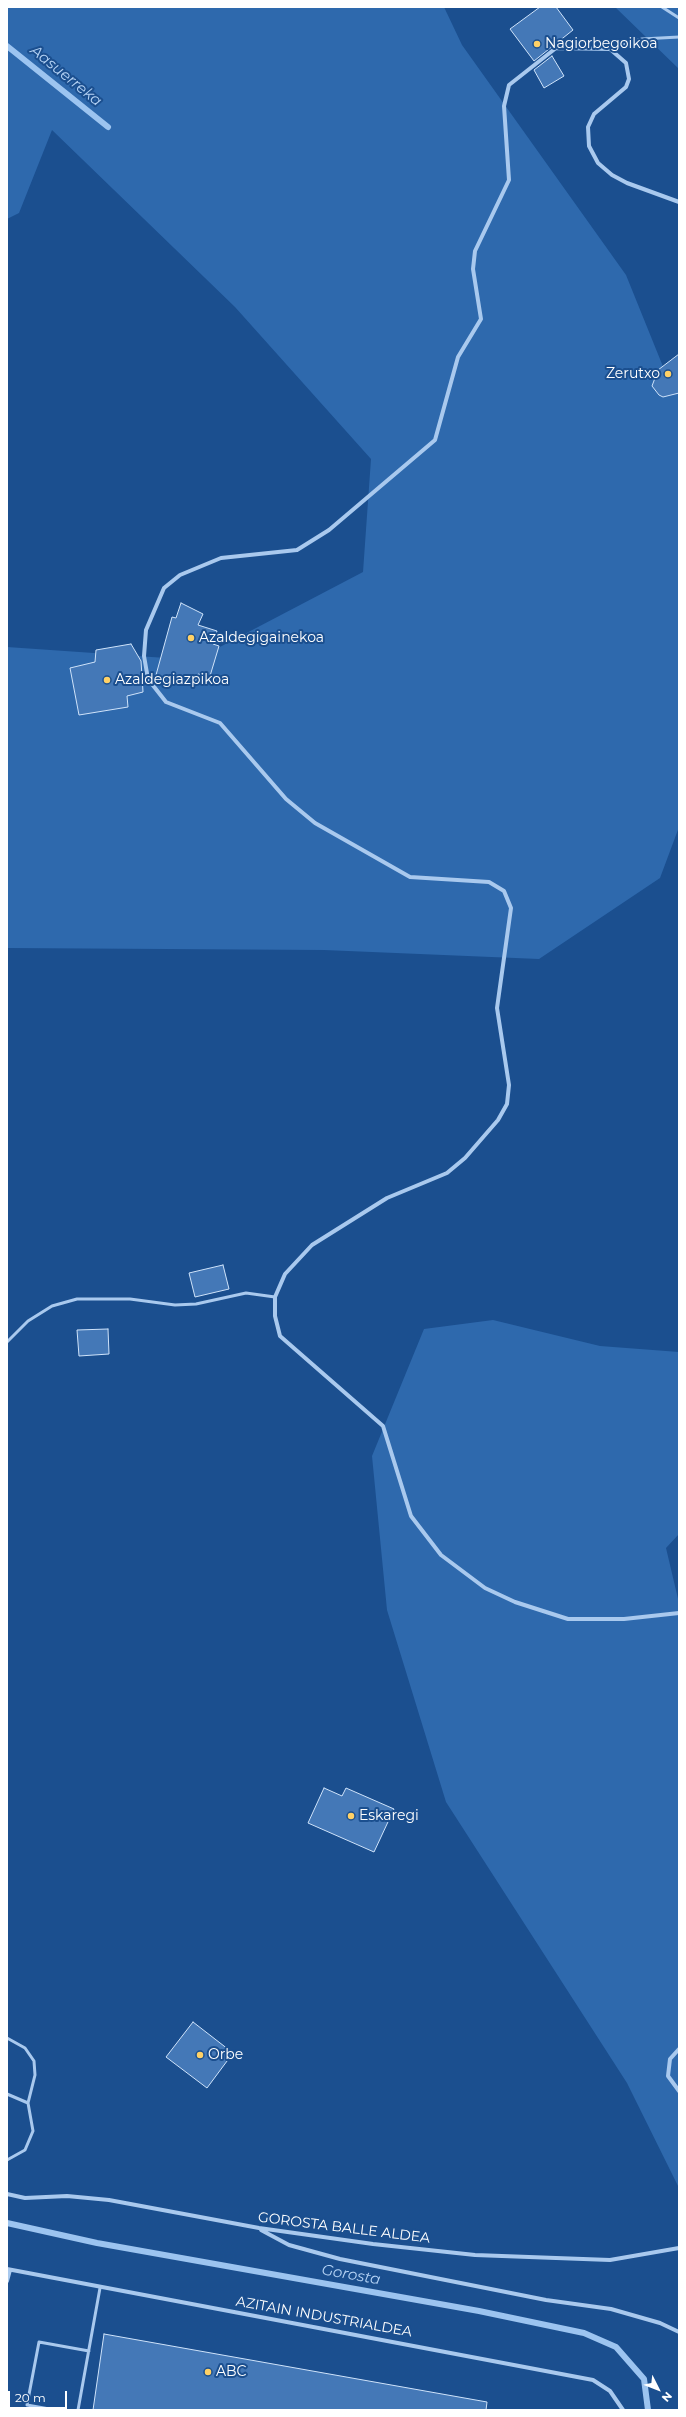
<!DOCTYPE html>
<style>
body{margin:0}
#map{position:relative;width:686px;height:2417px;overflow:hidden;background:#1b4f8f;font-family:Montserrat,sans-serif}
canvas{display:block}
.frame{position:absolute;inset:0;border:8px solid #fff;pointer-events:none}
.north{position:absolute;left:638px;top:2369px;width:40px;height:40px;-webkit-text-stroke:3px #1b4f8f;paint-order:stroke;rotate:132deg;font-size:11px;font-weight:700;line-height:16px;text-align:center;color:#fff}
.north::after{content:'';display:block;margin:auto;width:14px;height:18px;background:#fff;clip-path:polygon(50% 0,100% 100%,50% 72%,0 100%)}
.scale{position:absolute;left:8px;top:2391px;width:59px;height:18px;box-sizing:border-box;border:2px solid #fff;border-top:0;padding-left:5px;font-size:12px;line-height:14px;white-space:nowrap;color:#fff;-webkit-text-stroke:3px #1b4f8f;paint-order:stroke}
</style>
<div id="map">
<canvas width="686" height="2417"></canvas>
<div class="frame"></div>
<div class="north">N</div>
<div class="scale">20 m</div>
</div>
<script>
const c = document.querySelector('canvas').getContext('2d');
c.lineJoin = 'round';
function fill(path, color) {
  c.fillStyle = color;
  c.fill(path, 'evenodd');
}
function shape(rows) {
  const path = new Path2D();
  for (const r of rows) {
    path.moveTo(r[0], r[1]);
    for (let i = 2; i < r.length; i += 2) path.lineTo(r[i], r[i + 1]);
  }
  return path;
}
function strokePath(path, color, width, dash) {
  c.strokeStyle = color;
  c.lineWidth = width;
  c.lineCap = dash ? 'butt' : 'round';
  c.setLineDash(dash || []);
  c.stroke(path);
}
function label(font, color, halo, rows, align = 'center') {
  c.font = font + ' Montserrat,sans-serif';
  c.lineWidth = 4;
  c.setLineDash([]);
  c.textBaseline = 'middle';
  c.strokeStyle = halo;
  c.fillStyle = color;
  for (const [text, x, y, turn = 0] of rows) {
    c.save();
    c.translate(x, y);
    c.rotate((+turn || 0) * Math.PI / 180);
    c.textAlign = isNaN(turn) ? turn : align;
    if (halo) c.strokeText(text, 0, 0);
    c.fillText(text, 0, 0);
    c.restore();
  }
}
const green = shape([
 [7,7,444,7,462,45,626,275,664,369,679,392,679,827,660,878,539,959,324,950,7,948,7,647,195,660,363,572,371,459,235,307,52,130,19,213,7,219],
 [615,7,679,7,679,69],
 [493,1320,600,1346,679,1352,679,1534,666,1548,679,1603,679,2188,627,2083,446,1802,387,1610,372,1456,424,1329]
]);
const stream = shape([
 [7,46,108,127],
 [7,2223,97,2243,479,2311,584,2333,616,2347,644,2379,648,2410]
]);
const building = shape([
 [540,7,556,7,573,30,534,61,510,29,540,7],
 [552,56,564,76,544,88,534,70,552,56],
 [679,354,679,393,663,397,659,395,652,386,658,370,679,354],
 [181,603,203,614,198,625,217,631,213,644,219,646,210,676,198,674,194,685,156,675,172,617,176,618,181,603],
 [131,644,141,661,143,692,127,696,128,707,79,715,70,668,95,662,96,650,131,644],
 [223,1265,229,1289,195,1297,189,1273,223,1265],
 [108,1329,109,1354,79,1356,77,1330,108,1329],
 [324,1788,342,1796,346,1788,394,1809,374,1852,308,1823,324,1788],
 [193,2022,233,2053,207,2088,166,2057,193,2022],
 [104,2334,487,2402,486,2410,93,2410,104,2334]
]);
const lane = shape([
 [662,7,679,18],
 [610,49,642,39,679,37],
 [7,1342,28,1321,52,1306,77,1299,130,1299,175,1305,196,1304,246,1293,275,1297],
 [7,2038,25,2048,34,2061,35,2075,28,2103,33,2131,25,2150,7,2160],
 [7,2094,28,2103],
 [55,2410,27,2405,39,2342,89,2351],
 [78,2410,100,2288]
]);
const street = shape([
 [679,202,627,183,612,175,598,163,589,146,588,127,594,114,626,87,629,79,626,63,610,49,556,48,509,85,504,106,509,180,475,251,473,269,481,319,458,357,435,440,329,530,297,550,221,558,180,575,164,588,146,630,144,656,148,679,166,702,220,723,286,799,315,823,410,877,489,882,504,891,511,908,497,1008,509,1085,507,1104,498,1120,465,1158,447,1173,387,1198,312,1245,285,1274,275,1297,275,1316,280,1336,383,1426,411,1516,441,1555,485,1588,515,1602,568,1619,624,1619,679,1613],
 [679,2049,670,2059,668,2076,679,2091],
 [7,2194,25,2198,67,2196,109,2200,259,2228,373,2244,475,2255,610,2260,679,2248],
 [261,2230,289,2245,340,2259,546,2300,611,2309,660,2323,679,2332],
 [7,2269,593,2380,610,2391,623,2410],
 [7,2281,10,2270]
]);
const markers = [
 [537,44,4,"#ffd166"],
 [668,374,4,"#ffd166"],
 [191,638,4,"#ffd166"],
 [107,680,4,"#ffd166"],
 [351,1816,4,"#ffd166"],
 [200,2055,4,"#ffd166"],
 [208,2372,4,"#ffd166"]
];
const poiNames = [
 ["Nagiorbegoikoa",545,44],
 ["Zerutxo",660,374,"right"],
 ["Azaldegigainekoa",199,638],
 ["Azaldegiazpikoa",115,680],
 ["Eskaregi",359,1816],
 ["Orbe",208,2055],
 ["ABC",216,2372]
];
const streetNames = [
 ["GOROSTA BALLE ALDEA",344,2228,7],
 ["AZITAIN INDUSTRIALDEA",324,2317,10]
];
const waterNames = [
 ["Aasuerreka",66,76,39],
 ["Gorosta",351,2275,10]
];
fill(green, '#2e69ad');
strokePath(stream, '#9cc4f0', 6);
fill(building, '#4478b7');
strokePath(building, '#cfe3fa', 1);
strokePath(lane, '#a9c9ee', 3);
strokePath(street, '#a9c9ee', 4);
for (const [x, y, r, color] of markers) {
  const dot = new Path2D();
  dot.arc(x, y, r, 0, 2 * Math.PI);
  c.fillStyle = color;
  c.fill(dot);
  strokePath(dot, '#1b4f8f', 1.5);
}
label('14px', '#fff', '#1b4f8f', poiNames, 'left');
label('14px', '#fff', '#1b4f8f', streetNames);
label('italic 15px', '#b5d3f5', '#1b4f8f', waterNames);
</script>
